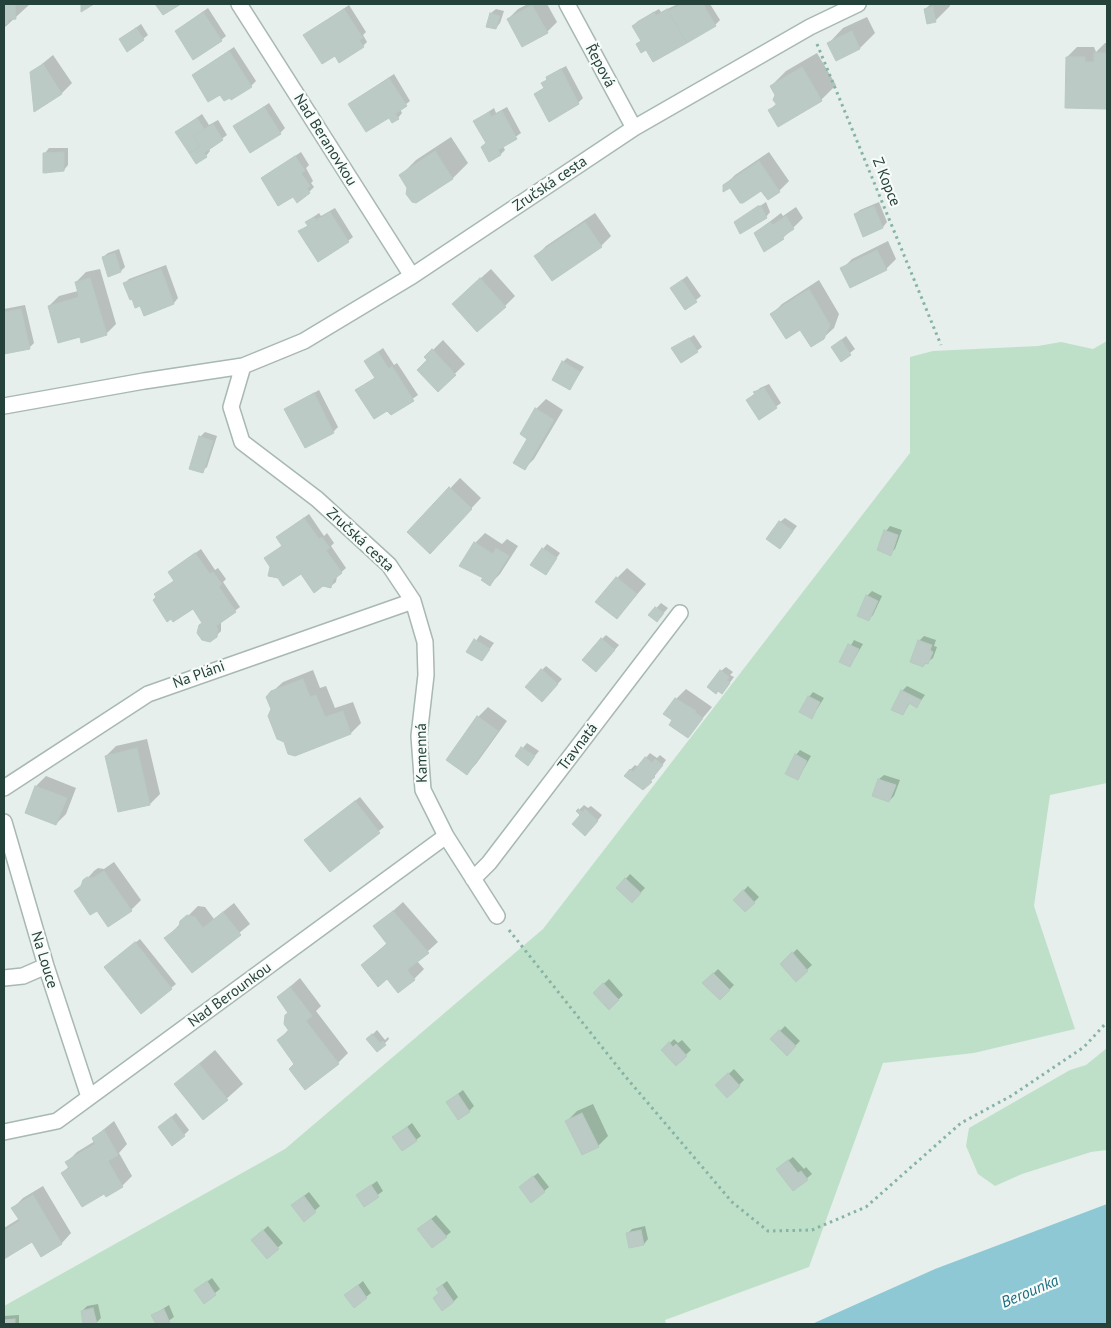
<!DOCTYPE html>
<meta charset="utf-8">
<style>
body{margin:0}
#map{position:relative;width:1111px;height:1328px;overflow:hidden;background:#e6efeb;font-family:"PT Sans",sans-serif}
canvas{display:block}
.frame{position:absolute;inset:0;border:5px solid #24423a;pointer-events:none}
</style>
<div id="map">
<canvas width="1111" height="1328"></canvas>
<div class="frame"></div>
</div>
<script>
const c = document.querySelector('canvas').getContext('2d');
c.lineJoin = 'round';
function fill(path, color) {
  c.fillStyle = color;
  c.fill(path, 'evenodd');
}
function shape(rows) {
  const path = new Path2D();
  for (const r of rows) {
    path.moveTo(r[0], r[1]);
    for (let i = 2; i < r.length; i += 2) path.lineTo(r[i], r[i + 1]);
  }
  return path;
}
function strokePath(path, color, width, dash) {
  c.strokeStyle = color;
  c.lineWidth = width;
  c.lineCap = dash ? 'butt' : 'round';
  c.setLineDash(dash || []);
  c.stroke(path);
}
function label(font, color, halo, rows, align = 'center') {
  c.font = font + ' "PT Sans",sans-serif';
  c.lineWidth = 4.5;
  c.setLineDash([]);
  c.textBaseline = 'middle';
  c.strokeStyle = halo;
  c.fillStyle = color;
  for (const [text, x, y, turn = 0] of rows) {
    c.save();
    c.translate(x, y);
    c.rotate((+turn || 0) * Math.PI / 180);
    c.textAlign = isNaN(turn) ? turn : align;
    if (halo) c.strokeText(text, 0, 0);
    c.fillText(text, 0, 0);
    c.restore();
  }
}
const green = shape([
 [1107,341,1107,783,1050,795,1034,906,1075,1029,974,1053,883,1063,809,1267,665,1320,666,1324,4,1324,4,1306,285,1149,543,929,910,453,910,357,933,351,1038,346,1061,342,1093,349],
 [1107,1048,1107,1150,1091,1152,1022,1174,995,1186,978,1174,966,1146,969,1128,1070,1070,1086,1065]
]);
const water = shape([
 [1107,1204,1106,1324,812,1324,935,1269]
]);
const shadow = shape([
 [4,4,30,4,4,28],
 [528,4,547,4,557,22,547,32,508,19,518,9],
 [678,4,710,4,720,20,715,25,646,48,637,44,642,40,633,26,638,21,659,9,661,12],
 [931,4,950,4,950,6,935,21,925,9],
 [349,5,366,32,363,35,367,42,363,46,335,55,305,35],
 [208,8,226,36,221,40,176,31],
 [496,9,504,11,500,23,496,28,491,13],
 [867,17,875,33,860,48,836,60,828,44,843,28],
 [141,24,148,35,143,39,120,39],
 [1105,43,1107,43,1107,107,1067,107,1067,57,1077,47,1094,47,1096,52],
 [234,47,256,81,251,86,220,93,193,75],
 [817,53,836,85,821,100,769,111,777,103,776,95,771,86,786,71],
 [53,55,72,83,62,93,35,110,31,73],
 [566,66,583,98,578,103,536,94,545,87,543,83,553,73],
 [394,74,410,101,400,109,402,113,398,118,349,104],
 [269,103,285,128,280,133,235,126],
 [507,107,521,133,503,146,505,150,501,154,490,160,487,143,475,121,494,108,496,113],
 [202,114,209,125,218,120,227,135,209,148,210,151,206,156,177,132],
 [451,137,468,163,453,178,415,202,401,175,416,160],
 [49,148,68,148,68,165,64,170,49,170,46,174,45,153],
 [301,152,309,165,306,168,313,181,311,183,314,187,309,192,294,195,262,178],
 [769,152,789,181,779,191,725,185,735,175],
 [766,202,770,212,766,217,735,223],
 [879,202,887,222,883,227,863,235,855,214,860,210],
 [796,207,803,218,783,238,755,233,781,213,783,216],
 [335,208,353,237,348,241,300,232,308,225,307,222,312,218,319,213,321,216],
 [595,213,611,236,601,246,536,256,546,246],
 [888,241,896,259,886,269,842,269,852,259],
 [119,249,125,267,121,271,103,257,108,253],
 [166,265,178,298,174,303,145,314,141,304,124,284,129,279],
 [100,269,116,324,106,334,81,336,49,306,59,296,78,291,76,282,86,272],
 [491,269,515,296,505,306,463,294],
 [687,276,701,296,686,308,677,284],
 [819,280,839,314,834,328,823,338,772,314,782,304],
 [25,305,34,343,29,348,4,353,4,309],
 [694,335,702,347,697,351,673,349],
 [846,336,855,349,841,360,832,347],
 [443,340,465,364,438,390,429,359,426,357],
 [383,348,394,365,397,363,418,395,391,414,388,409,356,390,376,377,366,361],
 [567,358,584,367,570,388,563,362],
 [769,384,781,403,760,418,748,400,760,388],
 [319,390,338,427,333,432,286,409],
 [546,399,563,410,534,459,524,469,536,409],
 [205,432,217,436,207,467,202,471,200,437],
 [460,478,481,498,440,542,409,532],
 [309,514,324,536,327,533,334,543,331,546,346,568,337,576,336,582,331,586,302,573,271,566,271,554,283,545,283,533],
 [785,518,797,526,784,543,780,522],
 [890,526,902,530,895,549,890,554,886,531],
 [485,533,502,544,507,539,518,546,500,574,490,584,485,578,475,543],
 [547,544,560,553,546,573,543,549],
 [201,549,215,570,218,568,226,579,223,582,240,607,221,621,221,631,216,636,193,607,161,590,175,580,169,572],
 [627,568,646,584,617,618,617,578],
 [872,591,882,596,873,615,869,619,867,596],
 [661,603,668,608,661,616,650,615],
 [480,635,494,643,482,660,468,652],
 [606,635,619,645,601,666,602,639],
 [924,636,936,640,934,646,937,647,933,658,923,666,919,641],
 [854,640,863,644,850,666,841,662],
 [546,666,562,679,547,696,542,670],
 [726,667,733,672,730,675,734,677,726,688,721,671],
 [313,670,320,688,326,686,335,708,353,702,361,723,351,733,295,754,273,709,272,692,283,682],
 [907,686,925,695,917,706,910,703,903,714,902,691],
 [686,689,712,707,687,737,674,720,676,699],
 [813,692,824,698,812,717,809,697],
 [488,707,507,721,476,764,466,774,478,717],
 [147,739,160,794,150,804,106,756,116,746],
 [527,743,539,751,528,764,516,756],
 [800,750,811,756,798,779,796,755],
 [650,753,657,758,660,755,666,760,655,775,654,778,643,788,630,770,635,765,638,767],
 [884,775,900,780,894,796,889,801,874,795,879,779],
 [46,776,76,788,66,814,56,824,26,812,36,786],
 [360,797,384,827,330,870,311,835],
 [584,805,588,808,591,806,602,815,590,830,578,811],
 [114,862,141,900,131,910,97,909,75,892,94,871,98,868,104,869],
 [630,874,645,888,632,901,618,888],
 [748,886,759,897,745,911,735,900],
 [403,902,438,942,417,961,424,969,414,979,387,978,363,965,387,943,375,927],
 [234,903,250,924,192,972,166,938,198,906,205,907,214,919],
 [140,939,176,984,171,988,110,963],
 [797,949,812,965,796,980,782,964],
 [718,969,734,985,720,999,704,983],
 [300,978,321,1006,316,1011,348,1053,338,1063,296,1064,279,1040,289,1029,289,1012,278,997],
 [609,979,623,995,609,1009,594,993],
 [785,1026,800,1041,787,1054,772,1039],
 [377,1030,385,1040,388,1037,389,1039,377,1051,372,1035],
 [674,1039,678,1043,682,1040,691,1050,676,1064,663,1050],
 [215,1050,243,1084,204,1119,175,1084],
 [734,1069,744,1080,727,1097,717,1085],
 [463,1090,474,1106,469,1111,447,1102],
 [593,1104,608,1136,598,1146,567,1121,577,1111],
 [176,1113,189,1130,184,1135,159,1127],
 [114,1121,127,1144,119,1153,132,1176,122,1186,107,1195,63,1173,69,1166,67,1162,77,1152,95,1141,93,1138],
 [412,1123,421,1136,416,1140,393,1137],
 [793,1157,804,1169,806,1167,812,1174,793,1190,782,1165],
 [538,1173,549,1187,532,1201,525,1183],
 [377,1181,383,1191,364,1205,358,1195],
 [43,1186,71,1233,62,1243,41,1255,33,1241,4,1258,4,1228,20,1218,13,1208,23,1198],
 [309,1192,320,1206,304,1220,297,1201],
 [436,1215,451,1232,446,1236,419,1229],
 [268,1226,283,1243,267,1257,257,1236],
 [645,1226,648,1239,644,1244,630,1247,627,1234,632,1229],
 [212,1278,220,1289,204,1302,196,1290],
 [363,1281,371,1293,366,1297,346,1295],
 [447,1281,458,1297,453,1302,437,1289],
 [98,1304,101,1318,96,1323,85,1324,82,1311,87,1306],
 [169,1305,174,1317,164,1324,157,1324,153,1315],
 [19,1315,19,1324,4,1324,4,1316]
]);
const building = shape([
 [4,4,15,4,16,19,8,20,8,24,4,24,4,29,4,4],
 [81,4,94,4,81,12,81,4],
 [155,4,181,4,163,15,155,4],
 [682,4,703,4,716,26,687,43,668,11,682,4],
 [532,5,548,33,522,47,507,19,532,5],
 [933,7,936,22,927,24,924,9,933,7],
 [344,9,363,38,359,40,364,47,339,63,335,56,322,64,303,35,344,9],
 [667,9,687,43,653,62,646,50,641,53,636,44,641,41,632,26,654,12,656,16,667,9],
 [203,12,222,41,193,60,175,31,203,12],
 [490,13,500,16,496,29,486,27,490,13],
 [136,28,144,40,127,52,119,39,136,28],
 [852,31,860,49,836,61,827,43,852,31],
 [229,51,252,87,231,100,230,98,224,101,220,95,208,102,192,75,229,51],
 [1094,53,1107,53,1107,109,1065,108,1066,57,1085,57,1085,62,1094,62,1094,53],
 [43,64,62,94,34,112,30,72,43,64],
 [802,67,822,101,778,127,768,110,777,105,773,100,775,95,770,86,802,67],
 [561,69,579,104,549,122,534,94,544,88,541,83,547,80,546,77,561,69],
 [389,78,407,106,395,114,399,119,392,123,389,118,366,132,348,104,389,78],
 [264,107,281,134,250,153,233,126,264,107],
 [502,111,517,139,498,150,501,155,489,162,481,147,486,143,473,121,489,112,491,117,502,111],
 [197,118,204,129,193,136,200,147,189,153,175,132,197,118],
 [213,124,223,140,204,153,207,157,196,164,189,153,200,147,193,136,213,124],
 [435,151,453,179,416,203,412,202,406,194,407,188,399,175,435,151],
 [64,152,64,171,43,173,43,153,64,152],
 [295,156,305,171,301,173,310,186,307,188,310,193,297,203,293,197,278,206,261,178,295,156],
 [759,161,780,192,768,200,761,191,743,203,740,203,730,188,723,192,723,185,759,161],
 [758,206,761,206,767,218,740,234,734,222,758,206],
 [874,206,883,228,863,237,854,214,874,206],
 [330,212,349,242,318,262,298,231,308,226,305,222,314,217,316,220,330,212],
 [786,216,794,229,782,237,784,239,764,252,754,233,770,222,773,225,786,216],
 [585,222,602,247,552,281,534,256,585,222],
 [877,250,887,270,850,288,840,268,877,250],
 [115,253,121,272,108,277,102,257,115,253],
 [161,269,174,304,144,316,140,306,135,308,132,299,130,300,123,283,161,269],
 [90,278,107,335,81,343,80,337,58,343,48,306,79,297,75,282,90,278],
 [480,278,506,307,477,332,452,304,480,278],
 [682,280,697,302,685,310,670,288,682,280],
 [809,289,830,325,824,339,811,347,800,330,786,339,770,314,809,289],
 [21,309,30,349,4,354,4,312,21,309],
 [689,338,698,352,681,363,671,348,689,338],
 [841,340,851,355,841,362,831,347,841,340],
 [432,349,456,375,438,392,417,370,427,360,424,357,432,349],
 [378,352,389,369,392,366,414,401,391,415,387,411,374,419,355,390,375,378,364,361,378,352],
 [562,361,580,372,570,390,552,380,562,361],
 [764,388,777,408,759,420,746,400,755,394,753,392,764,388],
 [314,393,334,433,305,448,284,409,314,393],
 [535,408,554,420,525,470,513,463,527,439,520,434,535,408],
 [199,436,213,441,203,473,189,469,199,436],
 [449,487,472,509,430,554,407,532,449,487],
 [304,518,319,539,322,537,330,548,326,550,342,573,333,580,331,588,323,586,314,593,301,574,283,586,278,578,268,576,270,567,264,558,282,546,276,537,304,518],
 [779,521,793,531,780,549,766,539,779,521],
 [884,530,898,535,891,556,877,550,884,530],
 [474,542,493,554,496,548,509,556,490,586,481,580,483,578,459,566,474,542],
 [542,548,557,558,546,575,530,565,542,548],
 [195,553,210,574,213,572,222,584,219,587,236,612,216,626,218,629,217,637,210,642,202,640,197,633,199,625,202,623,193,609,173,622,171,619,167,622,153,600,156,597,154,594,174,581,168,572,195,553],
 [616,577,637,594,617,619,595,602,616,577],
 [866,595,878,601,869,621,857,616,866,595],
 [655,607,664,613,657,622,648,615,655,607],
 [601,638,615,650,596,672,582,660,601,638],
 [474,639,490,649,482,661,466,652,474,639],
 [918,640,932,645,930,650,933,652,928,664,925,663,923,667,910,662,918,640],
 [848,644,859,649,850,667,839,662,848,644],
 [541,669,558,684,542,702,525,687,541,669],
 [720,670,729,677,727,680,730,683,722,694,718,691,716,694,707,687,720,670],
 [303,679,310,697,316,695,325,717,343,711,351,734,295,756,288,754,284,742,277,739,268,716,271,709,266,697,271,691,303,679],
 [901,690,921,700,917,708,909,703,903,715,891,710,901,690],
 [808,696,820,702,812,719,799,712,808,696],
 [675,698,696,711,694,712,703,718,688,738,669,725,672,720,663,714,675,698],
 [477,716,498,731,467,775,446,760,477,716],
 [521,747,535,756,528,766,515,756,521,747],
 [137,748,150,805,118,812,105,756,137,748],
 [795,754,807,761,798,780,785,774,795,754],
 [645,757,652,763,655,759,663,765,654,776,655,777,650,780,652,782,643,790,624,776,630,769,633,772,645,757],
 [878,779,896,785,889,802,872,796,878,779],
 [35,786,67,798,56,825,25,813,35,786],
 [355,801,380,833,330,872,304,840,355,801],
 [578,809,583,812,585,809,598,821,585,836,572,824,580,815,576,811,578,809],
 [104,871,132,911,108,927,97,911,90,915,74,891,81,886,83,880,87,877,93,878,104,871],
 [625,878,641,893,632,903,616,888,625,878],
 [743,890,755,903,745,912,733,900,743,890],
 [393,911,429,953,407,970,415,980,398,993,387,979,378,987,361,965,387,944,373,926,393,911],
 [223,912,241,935,192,973,164,938,179,927,180,921,187,915,195,917,203,928,223,912],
 [135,942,172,989,141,1014,104,967,135,942],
 [792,952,808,971,796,982,780,964,792,952],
 [713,973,730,990,720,1000,702,983,713,973],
 [603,983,619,1000,609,1010,593,993,603,983],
 [290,987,312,1016,306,1021,339,1064,305,1090,289,1069,294,1064,277,1040,289,1031,284,1024,285,1015,288,1013,277,997,290,987],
 [779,1030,796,1046,787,1056,770,1039,779,1030],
 [372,1034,380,1043,383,1041,386,1045,377,1052,366,1039,372,1034],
 [669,1042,673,1047,676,1044,687,1056,676,1066,661,1050,669,1042],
 [199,1064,228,1100,203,1120,174,1084,199,1064],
 [728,1073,740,1086,727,1098,715,1085,728,1073],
 [458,1094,470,1112,458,1120,446,1102,458,1094],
 [582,1113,599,1147,582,1155,565,1121,582,1113],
 [171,1117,185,1136,172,1146,158,1127,171,1117],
 [407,1127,417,1141,402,1151,392,1137,407,1127],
 [104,1130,118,1155,108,1161,123,1187,106,1197,104,1194,82,1207,61,1173,69,1168,65,1162,95,1144,92,1138,104,1130],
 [788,1160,798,1173,801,1171,808,1180,793,1191,776,1169,788,1160],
 [533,1176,545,1192,531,1203,519,1187,533,1176],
 [371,1185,379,1197,364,1207,356,1195,371,1185],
 [33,1195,62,1244,41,1257,32,1242,4,1259,4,1231,20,1221,11,1208,33,1195],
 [304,1196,316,1212,304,1222,291,1205,304,1196],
 [431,1219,447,1237,432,1248,417,1229,431,1219],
 [263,1230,279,1249,267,1259,251,1240,263,1230],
 [641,1230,644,1245,629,1248,626,1233,641,1230],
 [207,1281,216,1295,204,1304,194,1290,207,1281],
 [358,1285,367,1298,354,1308,344,1295,358,1285],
 [442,1285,454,1302,442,1311,433,1298,439,1293,436,1289,442,1285],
 [93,1308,97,1324,83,1324,81,1311,93,1308],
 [164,1309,170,1323,156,1324,151,1315,164,1309],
 [15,1319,15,1324,4,1324,4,1320,15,1319]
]);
const path = shape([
 [817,44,941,345],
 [509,930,625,1076,732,1202,768,1231,812,1230,866,1207,961,1123,1011,1096,1084,1047,1107,1022]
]);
const minor = shape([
 [239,4,412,276],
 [567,4,634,128],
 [243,366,231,407,242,442,317,499,389,565,413,601,425,642,426,675,419,736,423,790,446,836,497,916],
 [4,406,144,381,243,366,304,341,412,276,634,128,810,27,858,4],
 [4,788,148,694,413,601],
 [4,822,46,966,89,1097],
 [473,879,489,863,680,613],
 [4,978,23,976,46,966],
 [4,1132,57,1121,446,836]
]);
const streetNames = [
 ["Řepová",600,66,62],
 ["Nad Beranovkou",325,140,58],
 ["Z Kopce",886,182,68],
 ["Zručská cesta",550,184,-34],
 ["Zručská cesta",360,540,43],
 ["Na Pláni",199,675,-20],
 ["Travnatá",578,747,-53],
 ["Kamenná",422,753,-91],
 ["Na Louce",44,960,73],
 ["Nad Berounkou",230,995,-36]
];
const waterNames = [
 ["Berounka",1030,1292,-23]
];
fill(green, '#bfe0c8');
fill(water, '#8ec8d4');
fill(shadow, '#0003');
fill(building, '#bbcac4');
strokePath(building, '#b8c9c2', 1);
strokePath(minor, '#a8b8b2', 18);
strokePath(path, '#86b3a5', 3, [2.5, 4]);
strokePath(minor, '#fff', 15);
label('15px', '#24423a', '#f7fbf9', streetNames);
label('italic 16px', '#1c6d7f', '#f7fbf9', waterNames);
</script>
